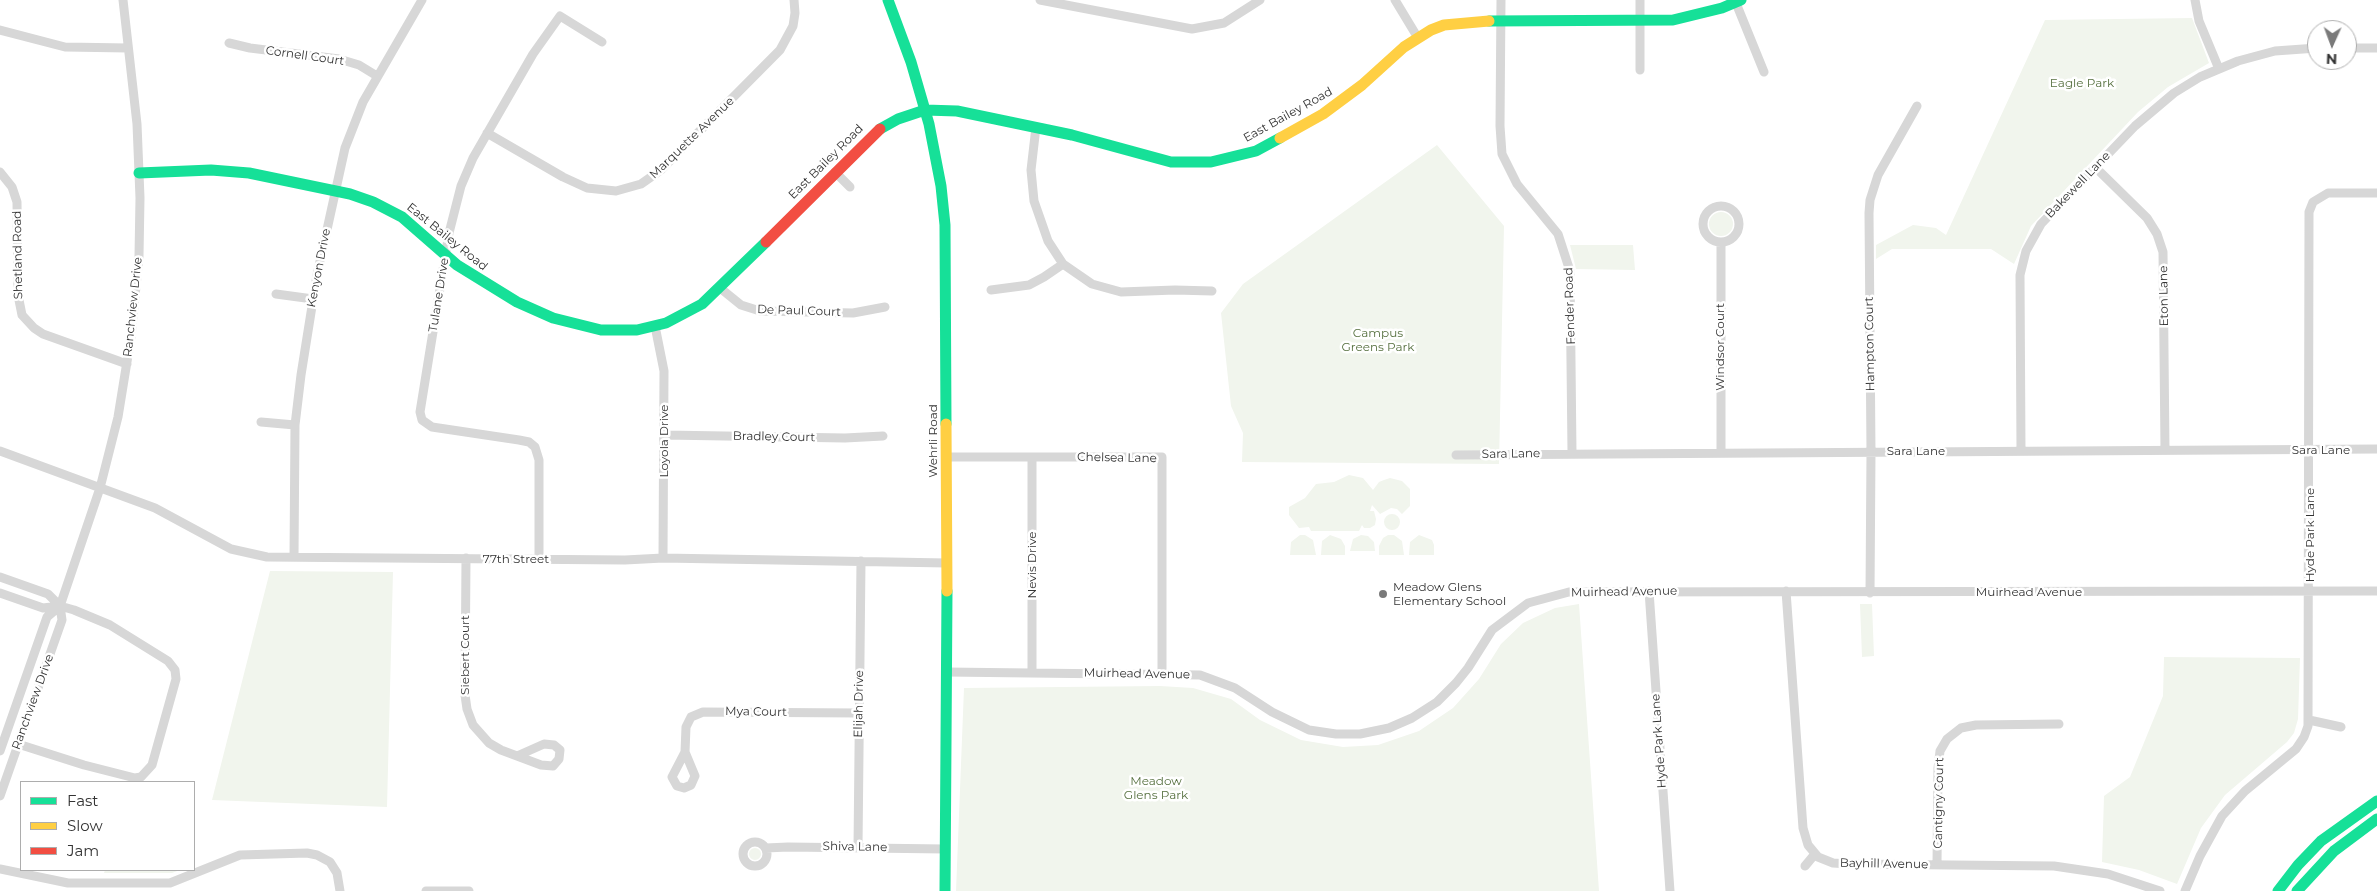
<!DOCTYPE html>
<style>
body{margin:0}
#map{position:relative;width:2377px;height:891px;overflow:hidden;background:#fff;font-family:Montserrat,sans-serif}
canvas{display:block}
.legend{position:absolute;left:20px;top:781px;width:175px;height:90px;box-sizing:border-box;background:#fff;border:1px solid #adadad;margin:0;padding:6px 9px;list-style:none;font-size:15px;color:#333}
.legend li{display:flex;align-items:center;gap:10px;height:25px}
.legend b{width:25px;border:1px solid #adadad}
.north{position:absolute;left:2307px;top:20px;width:50px;height:50px;box-sizing:border-box;background:#fff;border:1px solid #adadad;border-radius:50%;rotate:182deg;font-size:14px;font-weight:700;line-height:20px;text-align:center;color:#333}
.north::after{content:'';display:block;margin:auto;width:18px;height:22px;background:#7a7a7a;clip-path:polygon(50% 0,100% 100%,50% 72%,0 100%)}
</style>
<div id="map">
<canvas width="2377" height="891"></canvas>
<ul class="legend">
<li><b style="height:6px;background:#16e098"></b>Fast</li>
<li><b style="height:6px;background:#ffcf43"></b>Slow</li>
<li><b style="height:6px;background:#f24e42"></b>Jam</li>
</ul>
<div class="north">N</div>
</div>
<script>
const c = document.querySelector('canvas').getContext('2d');
c.lineJoin = 'round';
function fill(path, color) {
  c.fillStyle = color;
  c.fill(path, 'evenodd');
}
function shape(rows) {
  const path = new Path2D();
  for (const r of rows) {
    if (r.length === 3) {
      path.moveTo(r[0] + r[2], r[1]);
      path.arc(r[0], r[1], r[2], 0, 2 * Math.PI);
      continue;
    }
    path.moveTo(r[0], r[1]);
    for (let i = 2; i < r.length; i += 2) path.lineTo(r[i], r[i + 1]);
  }
  return path;
}
function strokePath(path, color, width, dash) {
  c.strokeStyle = color;
  c.lineWidth = width;
  c.lineCap = dash ? 'butt' : 'round';
  c.setLineDash(dash || []);
  c.stroke(path);
}
function label(font, color, halo, rows, align = 'center') {
  c.font = font + ' Montserrat,sans-serif';
  c.lineWidth = 5;
  c.setLineDash([]);
  c.textBaseline = 'middle';
  c.strokeStyle = halo;
  c.fillStyle = color;
  for (const [text, x, y, turn = 0] of rows) {
    c.save();
    c.translate(x, y);
    c.rotate((+turn || 0) * Math.PI / 180);
    c.textAlign = isNaN(turn) ? turn : align;
    if (halo) c.strokeText(text, 0, 0);
    c.fillText(text, 0, 0);
    c.restore();
  }
}
const green = shape([
 [2192,18,2209,63,2168,87,2138,112,2031,226,2014,264,1991,249,1892,249,1876,259,1876,245,1913,225,1936,228,1946,235,2045,20],
 [1437,145,1504,226,1499,464,1242,462,1243,433,1231,406,1221,313,1243,284],
 [1721,224,12],
 [1570,245,1633,245,1635,270,1576,269],
 [1349,475,1363,478,1373,490,1379,482,1384,480,1390,478,1402,481,1410,489,1410,506,1402,514,1397,509,1391,508,1380,514,1372,505,1370,511,1374,511,1376,519,1375,525,1370,528,1364,528,1362,525,1359,531,1311,531,1309,527,1299,528,1289,515,1289,507,1305,498,1316,484,1334,482],
 [1392,522,8],
 [1300,535,1305,535,1313,540,1316,555,1290,555,1291,542],
 [1330,535,1341,539,1345,546,1345,555,1321,555,1322,541],
 [1361,535,1368,536,1374,542,1375,551,1350,551,1353,539],
 [1394,535,1402,541,1404,555,1379,555,1379,546,1383,538,1388,535],
 [1419,535,1432,540,1434,545,1434,555,1409,555,1410,542],
 [270,571,393,572,387,807,212,800],
 [1579,604,1599,891,956,891,964,688,1160,686,1193,688,1231,699,1260,720,1301,740,1343,747,1378,745,1419,731,1453,708,1479,679,1501,644,1523,623,1555,608],
 [1860,604,1872,604,1874,656,1862,657],
 [2164,657,2300,658,2298,719,2294,733,2287,742,2225,795,2201,828,2177,884,2139,870,2102,862,2104,796,2130,777,2163,696],
 [755,854,6],
 [105,870,180,870,172,873,104,873]
]);
const street = shape([
 [1040,0,1192,29,1224,23,1260,0],
 [1395,0,1418,38],
 [1501,0,1500,126,1502,154,1517,184,1558,234,1570,271,1572,453],
 [2195,0,2199,21,2219,69],
 [1736,3,1764,72],
 [0,30,65,47,128,48],
 [229,43,250,48,339,59,359,65,377,76],
 [2347,48,2377,48],
 [1640,70,1640,0],
 [1036,127,1031,170,1034,201,1048,241,1063,264,1092,284,1121,292,1175,290,1212,291],
 [487,133,563,177,587,188,616,191,641,184,661,170,780,50,793,26,795,13,794,0],
 [2095,167,2147,218,2157,234,2163,252,2165,450],
 [0,172,12,187,17,202,18,295,22,315,34,328,43,334,127,364],
 [835,172,850,187],
 [1721,224,18],
 [1721,242,1721,452],
 [720,288,741,305,760,311,853,313,885,307],
 [991,290,1029,285,1044,277,1063,264],
 [276,294,313,299],
 [655,326,664,371,663,558],
 [261,422,295,425],
 [665,435,845,438,883,436],
 [0,451,155,508,231,549,267,557,625,560,663,558,947,563],
 [2021,451,2020,275,2026,251,2041,224,2135,126,2174,93,2200,77,2238,61,2275,51,2317,48],
 [1456,455,2377,449],
 [947,457,1162,457,1162,673],
 [294,557,295,425,301,375,317,275,345,148,363,102,422,0],
 [466,558,465,695,467,709,473,725,489,743,501,750,541,765,553,766,559,759,560,750,554,745,544,744,517,756],
 [539,559,539,460,535,447,529,442,519,440,432,427,422,420,420,412,449,233,461,186,473,158,533,54,560,16,602,42],
 [0,577,48,594,60,606],
 [1649,591,1670,891],
 [1786,591,1803,828,1808,845,1818,857,1833,863,1849,864,2054,866,2108,874,2160,891],
 [0,593,43,608,60,606,74,610,110,625,168,661,175,670,176,679,152,765,141,777,135,778,84,765,18,744],
 [1870,593,1871,452,1869,213,1870,200,1878,175,1917,106],
 [946,672,1200,675,1235,688,1272,712,1309,730,1336,734,1360,734,1389,728,1412,718,1437,702,1456,683,1468,668,1492,630,1528,603,1569,592,2377,591],
 [1032,672,1032,457],
 [2309,720,2341,727],
 [0,751,47,617,60,606],
 [685,752,695,776,691,785,684,788,677,786,672,777,685,752,686,727,691,717,703,712,859,713],
 [0,796,62,620,60,606,100,488,118,417,131,337,139,256,140,198,137,124,123,0],
 [755,854,12],
 [858,847,861,561],
 [766,848,788,847,945,849],
 [1937,864,1938,768,1940,751,1947,739,1961,728,1976,725,2059,724],
 [1805,866,1815,854],
 [0,869,68,883,170,883,240,855,307,853,317,855,330,862,337,873,340,891],
 [426,891,469,891],
 [2185,891,2200,856,2222,816,2245,791,2296,749,2304,737,2308,726,2309,212,2313,202,2328,193,2377,193]
]);
const fast = shape([
 [888,0,911,62,929,124,941,186,945,225,946,424],
 [1489,21,1673,20,1722,8,1741,0],
 [880,129,898,119,925,110,957,111,1072,135,1171,162,1211,162,1256,151,1280,138],
 [139,173,211,170,249,173,350,194,373,202,402,217,457,265,517,302,553,318,601,330,637,330,666,323,702,304,766,242],
 [945,891,947,591],
 [2278,891,2298,865,2321,841,2377,801],
 [2297,891,2334,851,2377,819]
]);
const slow = shape([
 [1280,138,1323,114,1362,85,1404,47,1431,30,1444,25,1489,21],
 [946,424,947,591]
]);
const jam = shape([
 [766,242,880,129]
]);
const markers = [
 [1383,594,5,"#7a7a7a"]
];
const streetNames = [
 ["Cornell Court",305,56,8],
 ["East Bailey Road",1288,115,-29],
 ["Marquette Avenue",692,138,-44],
 ["East Bailey Road",826,162,-45],
 ["Bakewell Lane",2078,185,-46],
 ["East Bailey Road",447,237,39],
 ["Shetland Road",18,255,-91],
 ["Kenyon Drive",319,268,-79],
 ["Tulane Drive",439,295,-81],
 ["Eton Lane",2164,296,-91],
 ["Fender Road",1570,306,-92],
 ["Ranchview Drive",133,307,-84],
 ["De Paul Court",799,311,2],
 ["Hampton Court",1870,344,-91],
 ["Windsor Court",1720,347,-90],
 ["Bradley Court",774,437,1],
 ["Loyola Drive",664,441,-90],
 ["Wehrli Road",933,441,-90],
 ["Sara Lane",2321,450],
 ["Sara Lane",1916,451],
 ["Sara Lane",1511,454,-1],
 ["Chelsea Lane",1117,458,1],
 ["Hyde Park Lane",2310,535,-90],
 ["77th Street",516,559],
 ["Nevis Drive",1032,565,-90],
 ["Muirhead Avenue",1624,592,-1],
 ["Muirhead Avenue",2029,592],
 ["Siebert Court",465,655,-90],
 ["Muirhead Avenue",1137,674,1],
 ["Ranchview Drive",33,702,-70],
 ["Elijah Drive",859,704,-89],
 ["Mya Court",756,712,1],
 ["Hyde Park Lane",1659,741,-94],
 ["Cantigny Court",1939,803,-89],
 ["Shiva Lane",855,847,1],
 ["Bayhill Avenue",1884,864,1]
];
const parkNames = [
 ["Eagle Park",2082,83],
 ["Campus",1378,333],
 ["Greens Park",1378,347],
 ["Meadow",1156,781],
 ["Glens Park",1156,795]
];
const poiNames = [
 ["Meadow Glens",1393,587],
 ["Elementary School",1393,601]
];
fill(green, '#f1f5ed');
strokePath(street, '#d7d7d7', 9);
strokePath(fast, '#16e098', 11);
strokePath(slow, '#ffcf43', 11);
strokePath(jam, '#f24e42', 11);
for (const [x, y, r, color] of markers) {
  const dot = new Path2D();
  dot.arc(x, y, r, 0, 2 * Math.PI);
  c.fillStyle = color;
  c.fill(dot);
  strokePath(dot, '#fff', 2);
}
label('12px', '#333', '#fff', streetNames);
label('12px', '#56703f', '#fff', parkNames);
label('12px', '#333', '#fff', poiNames, 'left');
</script>
